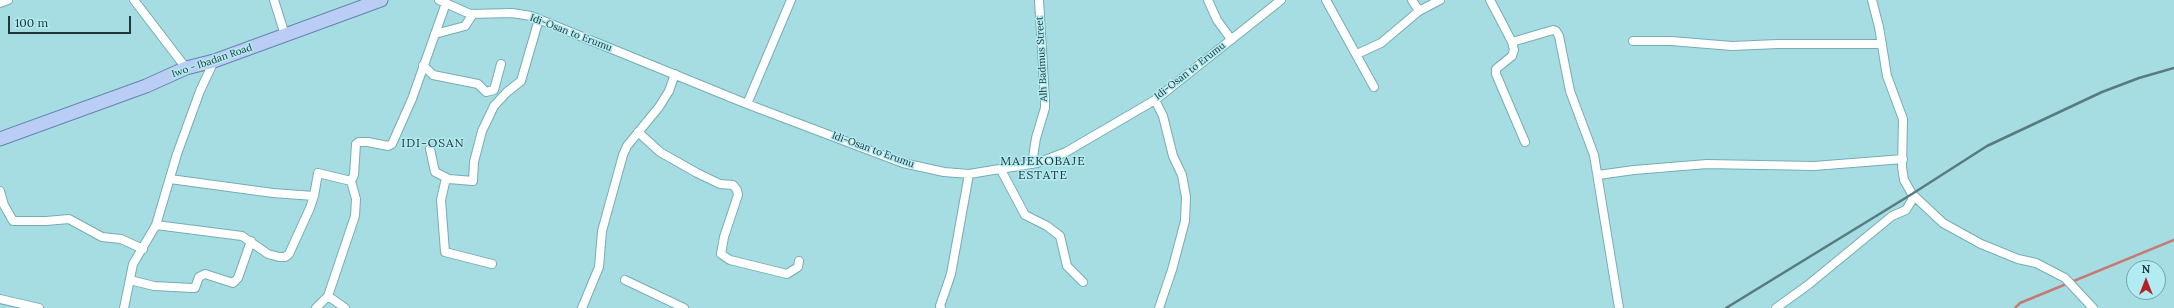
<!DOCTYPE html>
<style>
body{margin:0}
#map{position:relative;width:2174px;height:308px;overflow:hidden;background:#a6dde3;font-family:Lora,serif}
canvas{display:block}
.north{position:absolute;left:2126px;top:260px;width:40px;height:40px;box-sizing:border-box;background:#b2ebf1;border:1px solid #78a3a8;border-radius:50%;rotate:0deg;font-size:11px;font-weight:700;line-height:16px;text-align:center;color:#21383a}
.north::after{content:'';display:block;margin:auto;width:14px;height:18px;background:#b3222a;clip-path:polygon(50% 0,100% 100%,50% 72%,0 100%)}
.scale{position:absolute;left:8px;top:16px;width:123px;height:18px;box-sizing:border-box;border:2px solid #21383a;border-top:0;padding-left:5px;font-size:12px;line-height:14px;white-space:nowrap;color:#21383a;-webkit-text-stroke:3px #b2ebf1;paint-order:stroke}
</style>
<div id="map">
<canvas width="2174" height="308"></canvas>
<div class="north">N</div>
<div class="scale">100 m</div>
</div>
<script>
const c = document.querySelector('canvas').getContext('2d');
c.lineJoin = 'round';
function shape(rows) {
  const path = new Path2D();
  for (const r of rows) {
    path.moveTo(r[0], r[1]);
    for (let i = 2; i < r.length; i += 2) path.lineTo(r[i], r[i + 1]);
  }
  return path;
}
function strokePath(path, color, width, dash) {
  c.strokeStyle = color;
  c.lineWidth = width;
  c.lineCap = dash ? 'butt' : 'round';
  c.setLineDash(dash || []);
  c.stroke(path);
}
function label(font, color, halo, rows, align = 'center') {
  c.font = font + ' Lora,serif';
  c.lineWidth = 3;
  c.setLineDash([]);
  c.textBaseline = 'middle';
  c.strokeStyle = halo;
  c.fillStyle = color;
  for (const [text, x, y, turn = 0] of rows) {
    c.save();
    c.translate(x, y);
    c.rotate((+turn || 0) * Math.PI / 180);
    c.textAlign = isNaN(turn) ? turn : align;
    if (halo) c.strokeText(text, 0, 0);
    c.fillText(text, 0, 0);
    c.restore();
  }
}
const stream = shape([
 [2015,308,2020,303,2174,240]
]);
const minor = shape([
 [134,0,186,68],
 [274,0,285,35],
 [439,0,470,14,512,13,531,16,747,104,903,163,944,172,969,174,1037,163,1066,152,1155,100,1281,0],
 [1208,0,1217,20,1231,39],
 [1326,0,1374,87],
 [1412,0,1419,11],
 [1490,0,1512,42,1514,50,1512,56,1496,69,1496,74,1525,142],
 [1872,0,1879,27,1887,76,1903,119,1902,167,1904,180,1912,194,1943,223,1981,244,2018,259,2036,263,2065,278,2093,308],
 [0,3,8,0],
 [435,34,465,26,473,14],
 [1633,41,1671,41,1732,46,1778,44,1882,44],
 [1512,42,1553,30,1556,31,1559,36,1570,91,1594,155,1619,308],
 [1357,54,1381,43,1419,11,1440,0],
 [423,65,433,75,478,84,486,92,494,90,501,64],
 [1155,100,1163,116,1173,156,1182,175,1186,197,1185,221,1172,270,1159,308],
 [747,104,791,0],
 [638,132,660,152,697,173,720,184,733,185,737,190,738,195,724,237,721,254,730,260,787,274,798,267,799,261],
 [430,149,435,172,449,179,473,181,474,162,482,131,494,106,507,92,521,81,539,19],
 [1032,164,1036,138,1045,108,1045,100,1039,0],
 [1001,170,1025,215,1047,226,1060,236,1067,266,1083,282],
 [1598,175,1634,170,1707,164,1814,166,1903,159],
 [446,178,441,200,445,252,492,264],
 [170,179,273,193,314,196],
 [0,191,4,205,13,221,46,221,69,219,102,237,121,239,143,249],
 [156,225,242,236,268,254,279,257,285,257,289,254,310,208,314,196,318,173,351,181],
 [130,280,154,286,192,288,195,288,199,277,205,274,233,283,238,278,251,241],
 [625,280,684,308],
 [0,299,39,308],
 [124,308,133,264,156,225,177,154,200,91,214,61],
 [316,308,328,296],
 [345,308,328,296,355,216,356,199,351,181,354,175,356,144,359,142,368,142,388,146,392,144,412,99,446,3],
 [582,308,599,267,602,231,623,155,627,146,659,107,669,91,675,74],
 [941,308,940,306,951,274,969,174],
 [1776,308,1808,285,1892,216,1906,210,1912,200,1912,194]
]);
const primary = shape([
 [0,139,146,86,186,68,214,61,381,0]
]);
const rail = shape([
 [1726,308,1912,194,1987,146,2102,92,2139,78,2174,68]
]);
const streetNames = [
 ["Idi-Osan to Erumu",571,33,21],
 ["Alh Badmus Street",1042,59,-93],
 ["Iwo - Ibadan Road",212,61,-19],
 ["Idi-Osan to Erumu",1190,71,-38],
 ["Idi-Osan to Erumu",873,150,20]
];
const quarterNames = [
 ["IDI-OSAN",433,144],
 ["MAJEKOBAJE",1043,162],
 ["ESTATE",1043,176]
];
strokePath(stream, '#c67a74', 2.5);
strokePath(minor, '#76adb3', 10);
strokePath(primary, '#6683b0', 15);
strokePath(minor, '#fff', 8);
strokePath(primary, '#b9cdf5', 13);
strokePath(rail, '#577b7f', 2.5);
label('10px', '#21383a', '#b2ebf1', streetNames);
c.letterSpacing = '1px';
label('12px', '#21383a', '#b2ebf1', quarterNames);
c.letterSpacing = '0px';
</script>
